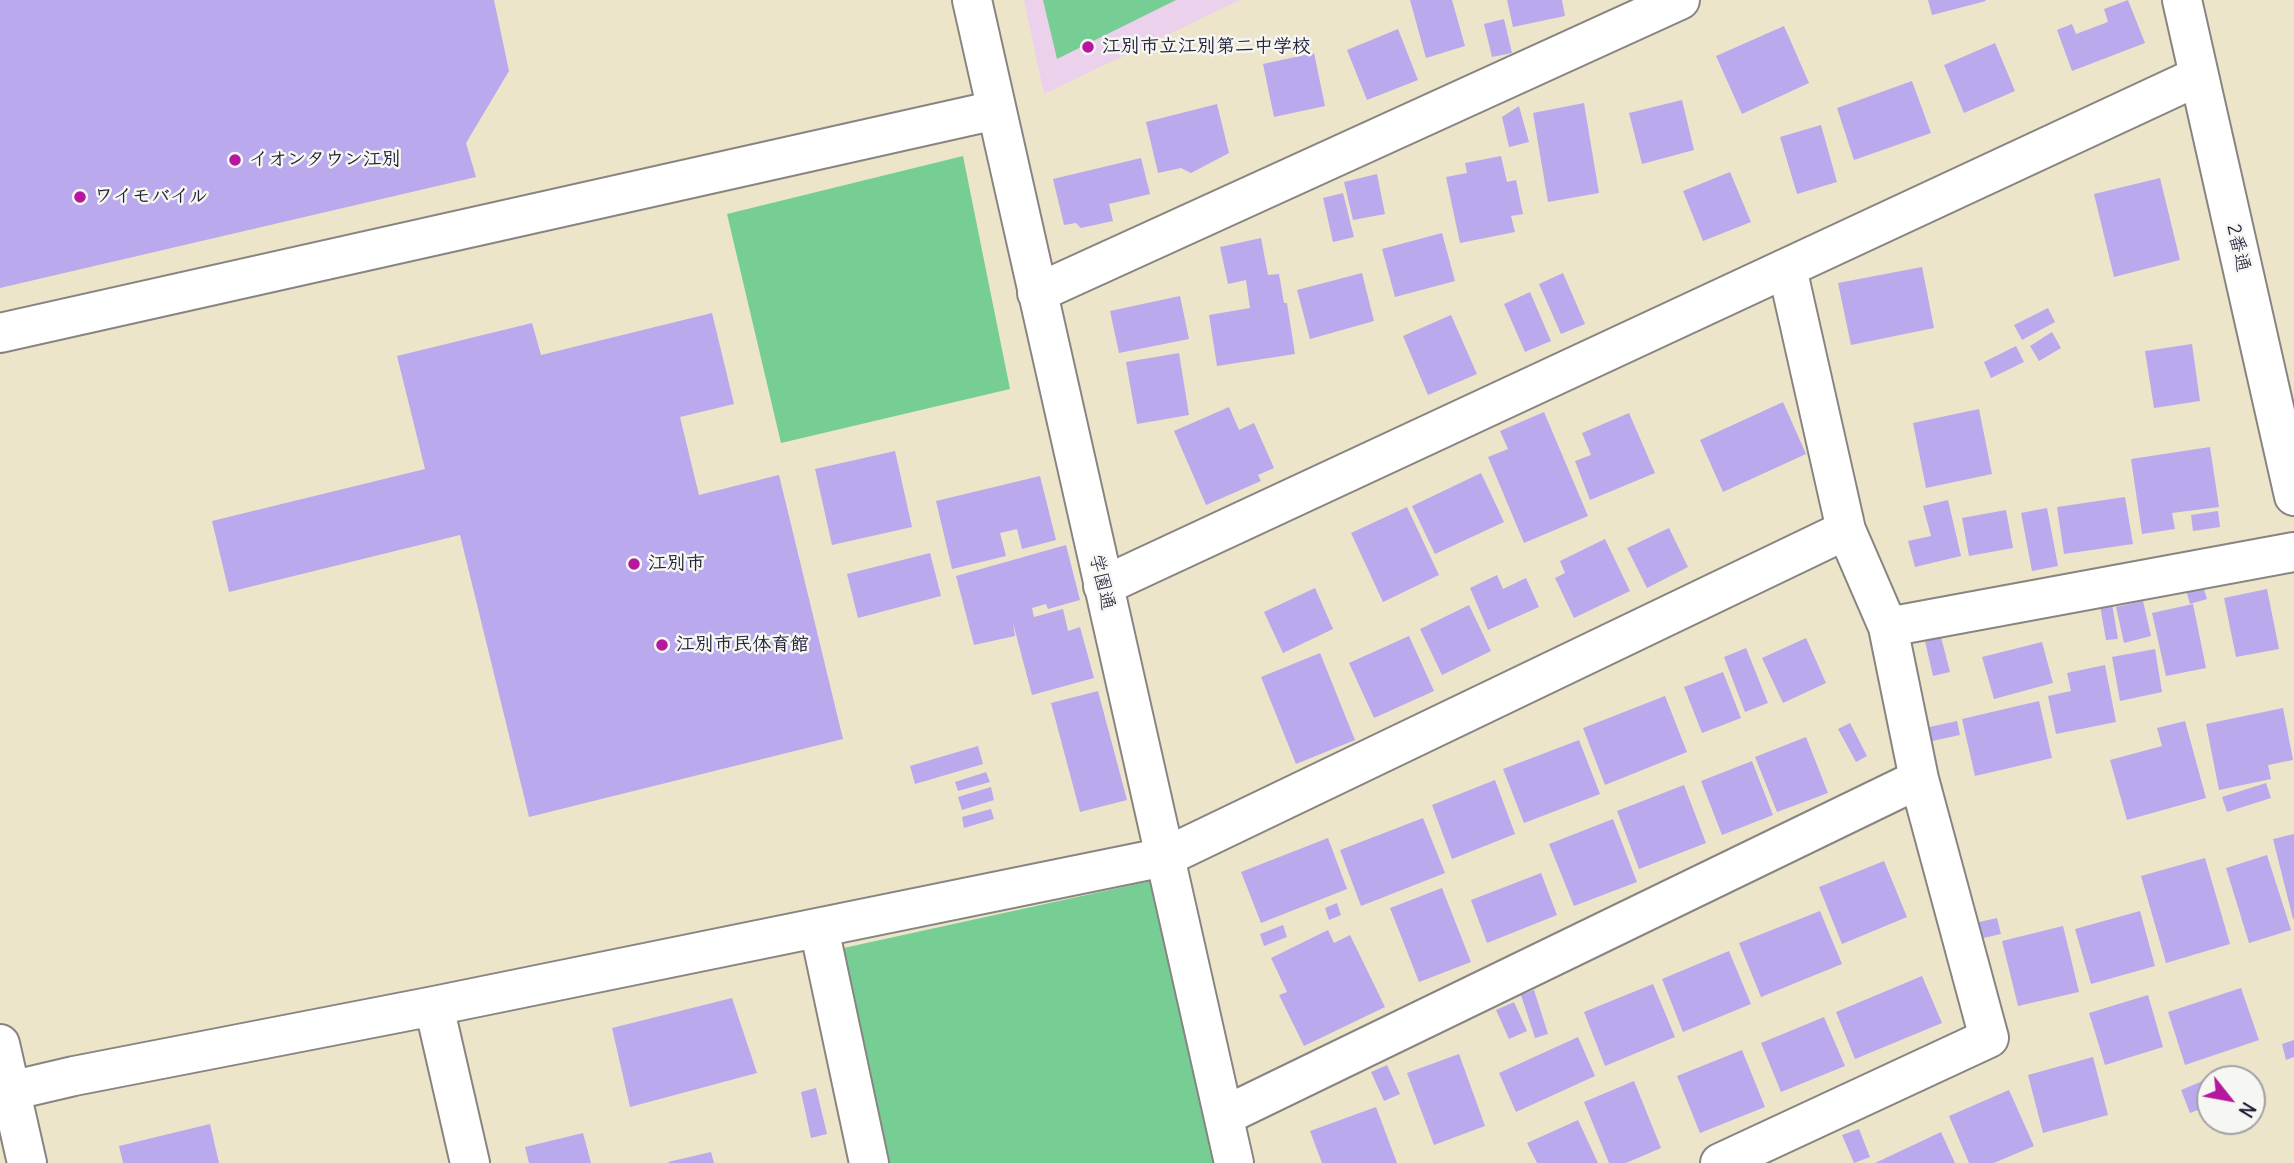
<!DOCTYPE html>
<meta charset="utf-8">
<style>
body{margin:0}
#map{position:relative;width:2294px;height:1163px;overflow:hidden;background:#ede5c9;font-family:Delius,sans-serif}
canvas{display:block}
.north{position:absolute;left:2196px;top:1065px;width:70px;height:70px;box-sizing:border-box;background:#f6f6f2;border:2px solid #a1a1a9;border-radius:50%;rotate:121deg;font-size:19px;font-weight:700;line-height:28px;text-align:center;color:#22223b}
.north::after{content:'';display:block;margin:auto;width:24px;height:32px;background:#b5179e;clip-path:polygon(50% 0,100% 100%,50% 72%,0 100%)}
</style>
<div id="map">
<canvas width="2294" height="1163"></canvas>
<div class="north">N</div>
</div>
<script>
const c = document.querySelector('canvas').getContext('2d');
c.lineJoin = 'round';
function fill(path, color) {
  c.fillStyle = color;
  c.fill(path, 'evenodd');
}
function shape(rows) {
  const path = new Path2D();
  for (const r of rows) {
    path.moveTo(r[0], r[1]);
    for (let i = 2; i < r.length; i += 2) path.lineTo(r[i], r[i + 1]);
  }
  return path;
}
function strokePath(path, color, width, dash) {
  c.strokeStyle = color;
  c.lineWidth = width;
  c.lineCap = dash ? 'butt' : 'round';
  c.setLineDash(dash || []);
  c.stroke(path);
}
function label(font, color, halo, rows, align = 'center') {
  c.font = font + ' Delius,"Klee One",sans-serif';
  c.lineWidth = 5;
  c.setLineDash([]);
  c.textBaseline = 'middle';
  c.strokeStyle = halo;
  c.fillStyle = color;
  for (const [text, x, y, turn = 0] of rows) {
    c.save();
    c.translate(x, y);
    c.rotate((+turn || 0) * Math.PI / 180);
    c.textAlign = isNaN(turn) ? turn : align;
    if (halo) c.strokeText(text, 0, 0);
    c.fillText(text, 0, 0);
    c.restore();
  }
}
const built = shape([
 [1024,0,1240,0,1044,94]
]);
const green = shape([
 [1043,0,1176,0,1057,59],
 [963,156,1010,389,781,443,727,214],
 [1155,880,1215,1163,884,1163,839,949]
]);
const building = shape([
 [0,0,494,0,509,71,466,143,476,177,0,288],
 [1410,0,1452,0,1465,46,1426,58],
 [1507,0,1562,0,1565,16,1513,27],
 [1928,0,1985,0,1986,1,1932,15],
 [2128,0,2145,43,2072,71,2057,30,2072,24,2076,34,2108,22,2104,9],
 [1504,19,1512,53,1492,57,1484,24],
 [1784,26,1809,83,1742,114,1716,56],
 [1398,29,1418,80,1367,100,1347,50],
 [1995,43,2015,91,1964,113,1944,65],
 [1314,53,1325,106,1274,117,1263,64],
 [1912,81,1931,133,1854,160,1837,108],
 [1682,100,1694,150,1642,164,1629,113],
 [1584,103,1599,193,1548,202,1533,113],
 [1217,104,1229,153,1191,173,1181,168,1158,173,1146,122],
 [1519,106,1529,142,1509,147,1502,117],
 [1821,125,1837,182,1797,194,1780,137],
 [1501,156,1507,182,1516,180,1523,214,1511,216,1515,232,1460,243,1446,177,1467,173,1465,163],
 [1141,158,1150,194,1109,204,1113,221,1081,228,1076,223,1064,225,1053,179],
 [1730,172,1751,222,1703,241,1683,191],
 [1377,174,1385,214,1353,220,1344,182],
 [2160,178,2180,260,2114,277,2094,194],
 [1343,193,1354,237,1333,242,1323,198],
 [1442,233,1455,281,1395,297,1382,249],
 [1261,238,1268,275,1279,274,1284,303,1287,303,1295,354,1217,366,1209,315,1250,308,1246,280,1228,284,1220,247],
 [1922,267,1934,328,1851,345,1838,283],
 [1362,273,1374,321,1310,339,1297,290],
 [1563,273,1585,324,1561,334,1539,284],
 [1530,292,1551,341,1525,352,1504,304],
 [1180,296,1189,339,1119,353,1110,311],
 [2048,308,2055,322,2022,340,2014,325],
 [712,313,734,404,680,417,699,495,779,475,843,739,529,817,460,535,229,592,212,521,425,469,397,356,532,323,541,355],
 [1451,315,1477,374,1428,395,1403,336],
 [2052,332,2061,348,2039,361,2030,346],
 [2192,344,2200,401,2154,408,2145,351],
 [2016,346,2024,362,1991,378,1984,362],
 [1179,353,1189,415,1137,424,1126,362],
 [1783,402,1806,454,1723,492,1700,440],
 [1229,407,1239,430,1254,423,1274,468,1258,475,1261,481,1206,505,1174,431],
 [1979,409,1992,474,1926,488,1913,423],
 [1544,412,1588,516,1524,543,1488,457,1508,449,1500,431],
 [1629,413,1655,473,1590,500,1575,461,1591,455,1582,433],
 [2210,447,2219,507,2172,513,2175,529,2142,534,2131,459],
 [895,451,912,527,832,545,815,469],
 [1481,473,1504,522,1435,554,1412,506],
 [1040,476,1056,540,1022,549,1017,529,1000,533,1006,556,952,569,936,501],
 [2125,497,2133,544,2064,554,2057,507],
 [1948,500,1961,556,1915,567,1908,541,1931,536,1923,506],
 [1407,507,1439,575,1383,602,1351,533],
 [2047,508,2058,566,2032,571,2021,513],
 [2006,510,2013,548,1969,556,1962,518],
 [2218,511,2220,527,2193,531,2191,515],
 [1669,528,1688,567,1647,588,1627,548],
 [1605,539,1630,591,1574,618,1555,578,1565,573,1560,561],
 [1066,545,1080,600,1048,609,1046,604,1032,608,1034,617,1063,609,1068,631,1080,627,1094,678,1032,695,1013,623,1015,636,974,645,956,576],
 [930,553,941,596,858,618,847,574],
 [1497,575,1503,589,1526,578,1539,607,1488,630,1470,588],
 [2203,586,2207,599,2190,604,2186,590],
 [1315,588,1333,629,1283,653,1264,612],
 [2267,589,2279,649,2236,657,2224,598],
 [2143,601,2151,636,2124,643,2116,607],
 [2112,604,2118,639,2106,640,2100,606],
 [2193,604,2206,668,2166,676,2152,613],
 [1469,605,1491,651,1442,675,1420,629],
 [1409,636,1434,691,1374,718,1349,663],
 [1941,637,1950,672,1933,676,1925,641],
 [1806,638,1826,683,1783,703,1762,658],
 [2042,642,2053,683,1994,699,1982,657],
 [1746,648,1768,703,1745,712,1724,657],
 [2155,649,2162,692,2120,701,2112,657],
 [1320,653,1355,740,1296,764,1261,677],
 [2105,665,2116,722,2056,734,2048,696,2071,691,2067,673],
 [1723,672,1741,718,1702,733,1684,687],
 [1098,691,1127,800,1080,812,1051,703],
 [1665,696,1687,752,1605,785,1583,728],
 [2039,701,2052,758,1975,776,1962,719],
 [2283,708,2293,760,2268,765,2271,779,2219,790,2206,724],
 [1957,721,1960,735,1923,743,1920,729],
 [2185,721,2206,798,2127,820,2110,760,2162,746,2157,728],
 [1850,723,1867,756,1856,762,1838,729],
 [1806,737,1828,793,1777,812,1755,757],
 [1579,740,1600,794,1524,823,1503,769],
 [978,746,983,764,915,784,910,766],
 [1752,761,1773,815,1722,835,1701,781],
 [986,772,990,782,958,791,955,782],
 [1495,780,1515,834,1452,859,1432,805],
 [2266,783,2271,798,2227,812,2222,797],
 [1684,785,1706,843,1639,869,1617,811],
 [991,787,994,800,962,810,958,797],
 [991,809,994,819,964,828,962,817],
 [1423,818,1445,873,1361,906,1340,850],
 [1613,819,1637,882,1574,906,1549,844],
 [2294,834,2294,919,2293,919,2273,839],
 [1328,838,1347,889,1261,923,1241,872],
 [2267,855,2291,930,2249,943,2226,868],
 [2205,858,2230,944,2166,963,2141,876],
 [1884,861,1907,917,1842,944,1819,887],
 [1541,873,1557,915,1487,943,1471,900],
 [1442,888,1471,962,1419,982,1390,908],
 [1337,903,1341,915,1329,920,1325,908],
 [1820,911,1842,964,1761,997,1739,943],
 [2140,911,2155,966,2091,984,2075,929],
 [1997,918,2001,934,1970,941,1966,925],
 [1283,925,1287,937,1264,946,1260,934],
 [2063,926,2079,992,2018,1006,2002,941],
 [1328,930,1334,943,1350,935,1385,1007,1304,1046,1279,995,1287,992,1271,958],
 [1729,951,1751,1004,1683,1032,1662,979],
 [1922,976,1942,1023,1855,1059,1836,1012],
 [1653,984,1675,1037,1605,1066,1584,1012],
 [2241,988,2259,1040,2185,1065,2168,1012],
 [1534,990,1548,1034,1535,1038,1521,995],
 [2148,995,2163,1047,2105,1065,2089,1013],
 [732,998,757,1073,630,1107,612,1028],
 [1514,1002,1527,1031,1509,1039,1496,1010],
 [1824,1017,1845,1066,1781,1092,1761,1043],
 [1578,1037,1595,1076,1516,1112,1499,1073],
 [2294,1040,2294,1057,2286,1060,2282,1044],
 [1742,1050,1765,1107,1700,1133,1677,1076],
 [1459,1054,1485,1126,1434,1145,1407,1073],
 [2093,1057,2108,1115,2043,1133,2028,1075],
 [1387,1065,1400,1094,1384,1101,1371,1072],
 [2210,1078,2210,1105,2190,1113,2181,1090],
 [1634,1081,1661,1148,1626,1163,1609,1163,1584,1102],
 [816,1088,827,1134,811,1138,801,1092],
 [2009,1090,2034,1146,1994,1163,1969,1163,1949,1116],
 [1376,1107,1397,1163,1322,1163,1310,1131],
 [1578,1120,1598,1163,1537,1163,1527,1143],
 [210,1124,219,1163,123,1163,119,1146],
 [1859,1129,1870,1157,1854,1163,1842,1135],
 [1941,1132,1955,1163,1875,1163],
 [583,1133,591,1163,529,1163,525,1147],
 [711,1152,714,1163,669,1163,668,1162]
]);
const minor = shape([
 [972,0,1234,1163],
 [2182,0,2294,496],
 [1037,293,1680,0],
 [0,333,996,110],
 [1103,586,2199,76],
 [1888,627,2294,552],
 [819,928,869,1163],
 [434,1006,470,1163],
 [10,1091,74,1076,434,1006,1165,857,1846,530],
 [1224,1116,1919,779],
 [1720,1163,1989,1038,1919,779,1888,627,1846,530,1787,268]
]);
const highway = shape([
 [0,1044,27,1163]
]);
const markers = [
 [1088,47,7,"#b5179e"],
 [235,160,7,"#b5179e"],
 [80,197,7,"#b5179e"],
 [634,564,7,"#b5179e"],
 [662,645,7,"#b5179e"]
];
const poiNames = [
 ["江別市立江別第二中学校",1102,47],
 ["イオンタウン江別",249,160],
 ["ワイモバイル",94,197],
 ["江別市",648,564],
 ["江別市民体育館",676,645]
];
const streetNames = [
 ["2番通",2238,248,77],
 ["学園通",1102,582,77]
];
fill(built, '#ebd1eb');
fill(green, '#76ce94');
fill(building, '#baa9ed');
strokePath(minor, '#888482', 42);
strokePath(highway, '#888482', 42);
strokePath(minor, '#fff', 38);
strokePath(highway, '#fff', 38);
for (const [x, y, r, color] of markers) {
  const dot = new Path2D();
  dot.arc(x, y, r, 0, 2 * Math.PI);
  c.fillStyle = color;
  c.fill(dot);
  strokePath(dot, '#f6f6f2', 2.5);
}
label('bold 19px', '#22223b', '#f6f6f2', poiNames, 'left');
label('19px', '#22223b', '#f6f6f2', streetNames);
</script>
